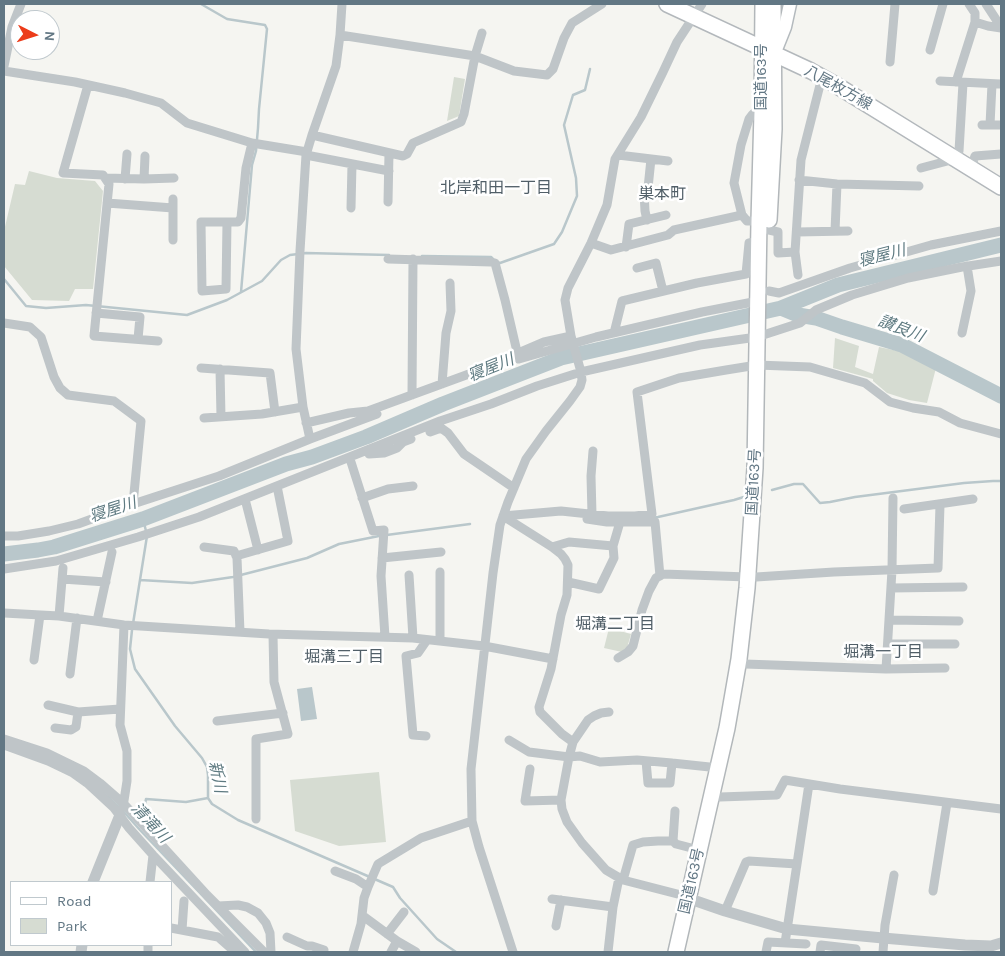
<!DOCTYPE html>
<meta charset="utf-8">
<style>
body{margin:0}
#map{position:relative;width:1005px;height:956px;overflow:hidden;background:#f5f5f1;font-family:Karla,sans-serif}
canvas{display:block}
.frame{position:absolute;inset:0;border:5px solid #627784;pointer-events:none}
.legend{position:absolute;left:10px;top:881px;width:162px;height:65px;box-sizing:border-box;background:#fff;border:1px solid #c0c9ce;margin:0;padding:6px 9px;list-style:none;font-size:15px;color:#627784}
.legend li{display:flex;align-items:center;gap:10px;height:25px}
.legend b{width:25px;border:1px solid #c0c9ce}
.north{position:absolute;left:10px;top:10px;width:50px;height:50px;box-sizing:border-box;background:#fff;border:1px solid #c0c9ce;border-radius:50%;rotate:95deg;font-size:14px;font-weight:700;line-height:20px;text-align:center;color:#627784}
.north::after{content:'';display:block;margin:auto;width:18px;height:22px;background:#ec3c1a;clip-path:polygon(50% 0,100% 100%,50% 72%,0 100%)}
</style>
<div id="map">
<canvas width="1005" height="956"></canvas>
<div class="frame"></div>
<ul class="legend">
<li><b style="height:6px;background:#fff"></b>Road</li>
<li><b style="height:14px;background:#d6dcd2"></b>Park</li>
</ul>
<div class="north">N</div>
</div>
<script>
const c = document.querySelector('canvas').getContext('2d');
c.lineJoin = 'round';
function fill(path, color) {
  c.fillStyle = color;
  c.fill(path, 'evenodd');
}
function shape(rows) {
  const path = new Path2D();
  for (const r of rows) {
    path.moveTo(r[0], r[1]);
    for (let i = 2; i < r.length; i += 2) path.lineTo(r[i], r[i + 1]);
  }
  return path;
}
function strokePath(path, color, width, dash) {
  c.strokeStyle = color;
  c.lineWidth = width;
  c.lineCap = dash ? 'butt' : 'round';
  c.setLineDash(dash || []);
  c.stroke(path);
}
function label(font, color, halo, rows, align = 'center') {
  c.font = font + ' Karla,"Noto Sans JP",sans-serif';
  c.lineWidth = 5;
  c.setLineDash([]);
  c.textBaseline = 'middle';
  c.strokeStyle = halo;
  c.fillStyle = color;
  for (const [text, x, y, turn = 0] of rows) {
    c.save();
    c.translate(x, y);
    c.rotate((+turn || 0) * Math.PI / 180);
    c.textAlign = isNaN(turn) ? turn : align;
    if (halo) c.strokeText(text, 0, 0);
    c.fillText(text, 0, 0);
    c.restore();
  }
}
const green = shape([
 [454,77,465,79,459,116,447,121],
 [29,171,57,178,95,181,103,191,93,289,75,289,69,301,32,300,4,266,4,231,15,184,25,185],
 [835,338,859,346,855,367,873,374,879,347,903,352,936,368,927,403,909,400,887,393,873,381,873,379,833,368],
 [609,628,631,634,627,648,622,652,604,648],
 [379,772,386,842,339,846,295,831,290,780]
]);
const water = shape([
 [312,687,317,719,301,721,297,689]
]);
const stream = shape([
 [201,4,227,19,265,25,267,29,259,109,258,128,256,151,252,165,241,292],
 [422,256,491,257,493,259],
 [498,262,500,263,554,244,562,232,577,196,576,178,564,125,573,95,585,90,590,69],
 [4,279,26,306,46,308,86,305,187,315,227,300,262,281,281,260,290,255,306,253,389,255],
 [772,490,794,484,803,484,820,503,830,502,855,497,964,483,993,481,1001,481],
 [651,518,658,517,734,500,747,496],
 [143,519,146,531],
 [147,536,132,630,130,649,135,669,175,726,202,758,207,767,208,775,208,798,212,804,238,820,393,887,400,898,437,939,456,952],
 [140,580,192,583,233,577,307,558,339,544,379,536,470,524],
 [100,790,120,808],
 [124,812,140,830,256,952],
 [142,819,146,799,186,802,208,798]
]);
const river = shape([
 [781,308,798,315,816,318,842,327,902,345,1001,396],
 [4,554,38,550,54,547,143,519,286,464,312,457,366,437,443,404,561,358,781,308,838,285,1001,245]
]);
const minor = shape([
 [986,4,1001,27],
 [975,22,988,26,1001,28],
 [340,35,475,56,514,71,547,75,553,69,564,38,572,23,602,4],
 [930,50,943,4],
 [890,62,895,4],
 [4,66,12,27,21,4],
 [4,71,75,82,125,93,161,103,187,123,252,143,307,152],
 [940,81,1000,84],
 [956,82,975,22,975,13,969,4],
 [88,85,63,173,103,175,109,184,94,336,158,341],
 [982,125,1001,125],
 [990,125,992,84],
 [312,135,403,156,407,154,413,143,461,122,464,114,475,56,482,33],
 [306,155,389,171],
 [618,155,668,161],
 [921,168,955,159,959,151,963,83],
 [971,168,975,156,1001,154],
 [106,178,144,179,174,178],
 [125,179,127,154],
 [144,179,145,156],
 [799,180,837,184,919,186],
 [173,199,173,240],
 [388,202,389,153],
 [107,203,173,208],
 [351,208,352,164],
 [742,215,734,183,741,145,749,119,752,115,755,112,762,112],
 [647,220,645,211,644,192,648,188,651,159],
 [227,222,226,289,202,291,201,222,238,222,241,218,246,168,252,143],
 [769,230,778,232,778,253,795,252],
 [835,231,837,184],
 [797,232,848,231],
 [591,243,611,250,668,235,674,230,742,215,747,221,759,221],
 [626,247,629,224,666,215],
 [388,259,491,262,495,263,505,300,518,356,523,351,544,342,571,336],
 [637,268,656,263,663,291],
 [798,275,795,252,801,160,822,77],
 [769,291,779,293,850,268,931,245,1001,231],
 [96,313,140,317,138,339],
 [4,323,30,327,41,337,54,377,60,388,68,395,114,401,141,421,133,504],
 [614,333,622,301,697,283,746,274,749,243,760,241],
 [962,333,971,291,967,266],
 [201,368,270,373,275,412],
 [220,369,221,417],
 [442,384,446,333,451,311,450,283],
 [412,395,413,259],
 [204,418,262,414,303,407],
 [306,423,349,413,368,411,518,356,519,359,596,337,702,312,758,301],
 [430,432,441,428,448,433,464,454,514,488],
 [310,439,377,414],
 [369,454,384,453,397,448,403,442,411,439],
 [351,462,373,531,384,530,381,576,385,637],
 [362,498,388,489,413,486],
 [245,499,258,550],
 [904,509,973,499],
 [592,514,591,476,593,451],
 [503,516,561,511,608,516,635,516,652,514,637,392,679,378,726,370,757,365,810,367,865,383,890,402,913,408,939,412,960,423,1001,434],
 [503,516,552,547,561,554,565,559,568,565,567,595,561,615,551,669,539,707,540,712,562,734,573,742],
 [587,519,607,522,655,522,660,576],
 [4,536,18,536,49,531,78,524,133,504,219,476,310,439,303,407,296,349,300,251,306,155,312,135,336,66,340,35,342,4],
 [204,547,234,551,237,558,240,632],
 [552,547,569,542,613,546],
 [236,556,288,541,277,486],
 [382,558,441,552],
 [4,569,56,561,138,537,199,517,440,421,491,404,537,386,581,372,700,345,757,337,800,323,816,310,852,295,908,278,962,267,1001,261],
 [409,575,413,638],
 [756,577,834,572,938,568,940,505],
 [62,579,106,582],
 [568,582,599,589,614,558,613,546,620,522],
 [891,588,963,587],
 [4,613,59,616,124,625,269,634,413,638,484,646,553,659],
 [59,616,63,568],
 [889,620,959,621],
 [97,621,112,552],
 [440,641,440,572],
 [888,644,955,644],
 [618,658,628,652,633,646,642,610,649,591,656,578,663,574,748,577],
 [34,660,40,615],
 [745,664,886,669,945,668],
 [886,669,892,570,893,498],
 [70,674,77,618],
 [48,705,78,712,120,709],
 [609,712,601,713,594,716,588,720,573,742,569,757,580,756,600,762,637,760,672,763,719,768],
 [217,721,283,713],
 [55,728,71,730,76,727,78,712],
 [426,736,413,735,406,656,418,653,427,640],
 [4,739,47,753,84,771,100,783,124,804,207,895,264,952],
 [509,740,529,752,569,757,561,800,562,809,567,822,582,843,606,870,623,880,689,897],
 [4,745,48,761,73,773,87,783,114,808,129,828,153,855,245,952],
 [646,761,648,783,670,783,672,763],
 [530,769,525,801,561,800],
 [720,797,777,795,785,780,840,789,1001,809],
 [123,807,127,781,127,751,120,725,124,625],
 [256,819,256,739,288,734,274,682,273,635],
 [673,841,676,844,699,850],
 [335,871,356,879,368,887,364,898,361,924,353,952],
 [623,880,633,845,643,842,658,841,673,841,675,811],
 [150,882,153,855],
 [368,887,378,864,421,838,472,821],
 [933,891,947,803],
 [552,899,613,907],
 [218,906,238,905,247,907,258,913,266,923,270,933,271,952],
 [725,911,746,862,749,861,797,864,809,784],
 [363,916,397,941,416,952],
 [556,926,561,900],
 [171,928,218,937,235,952],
 [182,930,184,901],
 [387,934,404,912],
 [287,937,307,946,312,946,324,950,323,952],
 [785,943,797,864],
 [148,952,148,945],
 [391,952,397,941],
 [513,952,479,847,472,821,471,769,493,573,500,525,508,502,526,459,546,431,570,401,580,387,582,380,581,372,571,336,565,300,568,288,591,243,607,205,615,159,641,117,663,72,677,42,702,4],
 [608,952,613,907,619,878],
 [766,952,768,942,806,944],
 [820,952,821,945,856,949],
 [883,952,885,925,894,875]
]);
const tertiary = shape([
 [93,882,120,815],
 [689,897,696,901,725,911,787,929,883,938,965,945,991,946,1001,943],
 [81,952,82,945]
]);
const secondary = shape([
 [775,52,785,27,790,4]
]);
const primary = shape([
 [667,4,811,71,836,85,1001,187]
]);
const trunk = shape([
 [769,220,774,129,773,4],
 [676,952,727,728,739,659,747,588,755,468,759,221,762,112,763,4]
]);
const streetNames = [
 ["国道163号",762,77,-90],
 ["八尾枚方線",838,88,29],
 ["国道163号",754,482,-87],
 ["国道163号",692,881,-77]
];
const neighbourhoodNames = [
 ["北岸和田一丁目",496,188],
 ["巣本町",662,194],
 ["堀溝二丁目",615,624],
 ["堀溝一丁目",883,652],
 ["堀溝三丁目",344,657]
];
const waterNames = [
 ["寝屋川",882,256,-14],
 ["讃良川",901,329,21],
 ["寝屋川",491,368,-22],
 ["寝屋川",113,510,-18],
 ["新川",217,777,78],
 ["清滝川",150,823,47]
];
fill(green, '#d6dcd2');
fill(water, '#b9c7cb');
strokePath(stream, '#b9c7cb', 2.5);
strokePath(river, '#b9c7cb', 15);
strokePath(secondary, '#b4babe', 15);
strokePath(primary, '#b3b8bc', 18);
strokePath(trunk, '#b2b7ba', 18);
strokePath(minor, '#bfc5c8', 9);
strokePath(tertiary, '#bfc5c8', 11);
strokePath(secondary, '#fff', 12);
strokePath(primary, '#fff', 15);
strokePath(trunk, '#fff', 15);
label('15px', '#627784', '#fff', streetNames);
label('16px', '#515f68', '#fff', neighbourhoodNames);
label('italic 16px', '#5e7a81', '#fff', waterNames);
</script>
